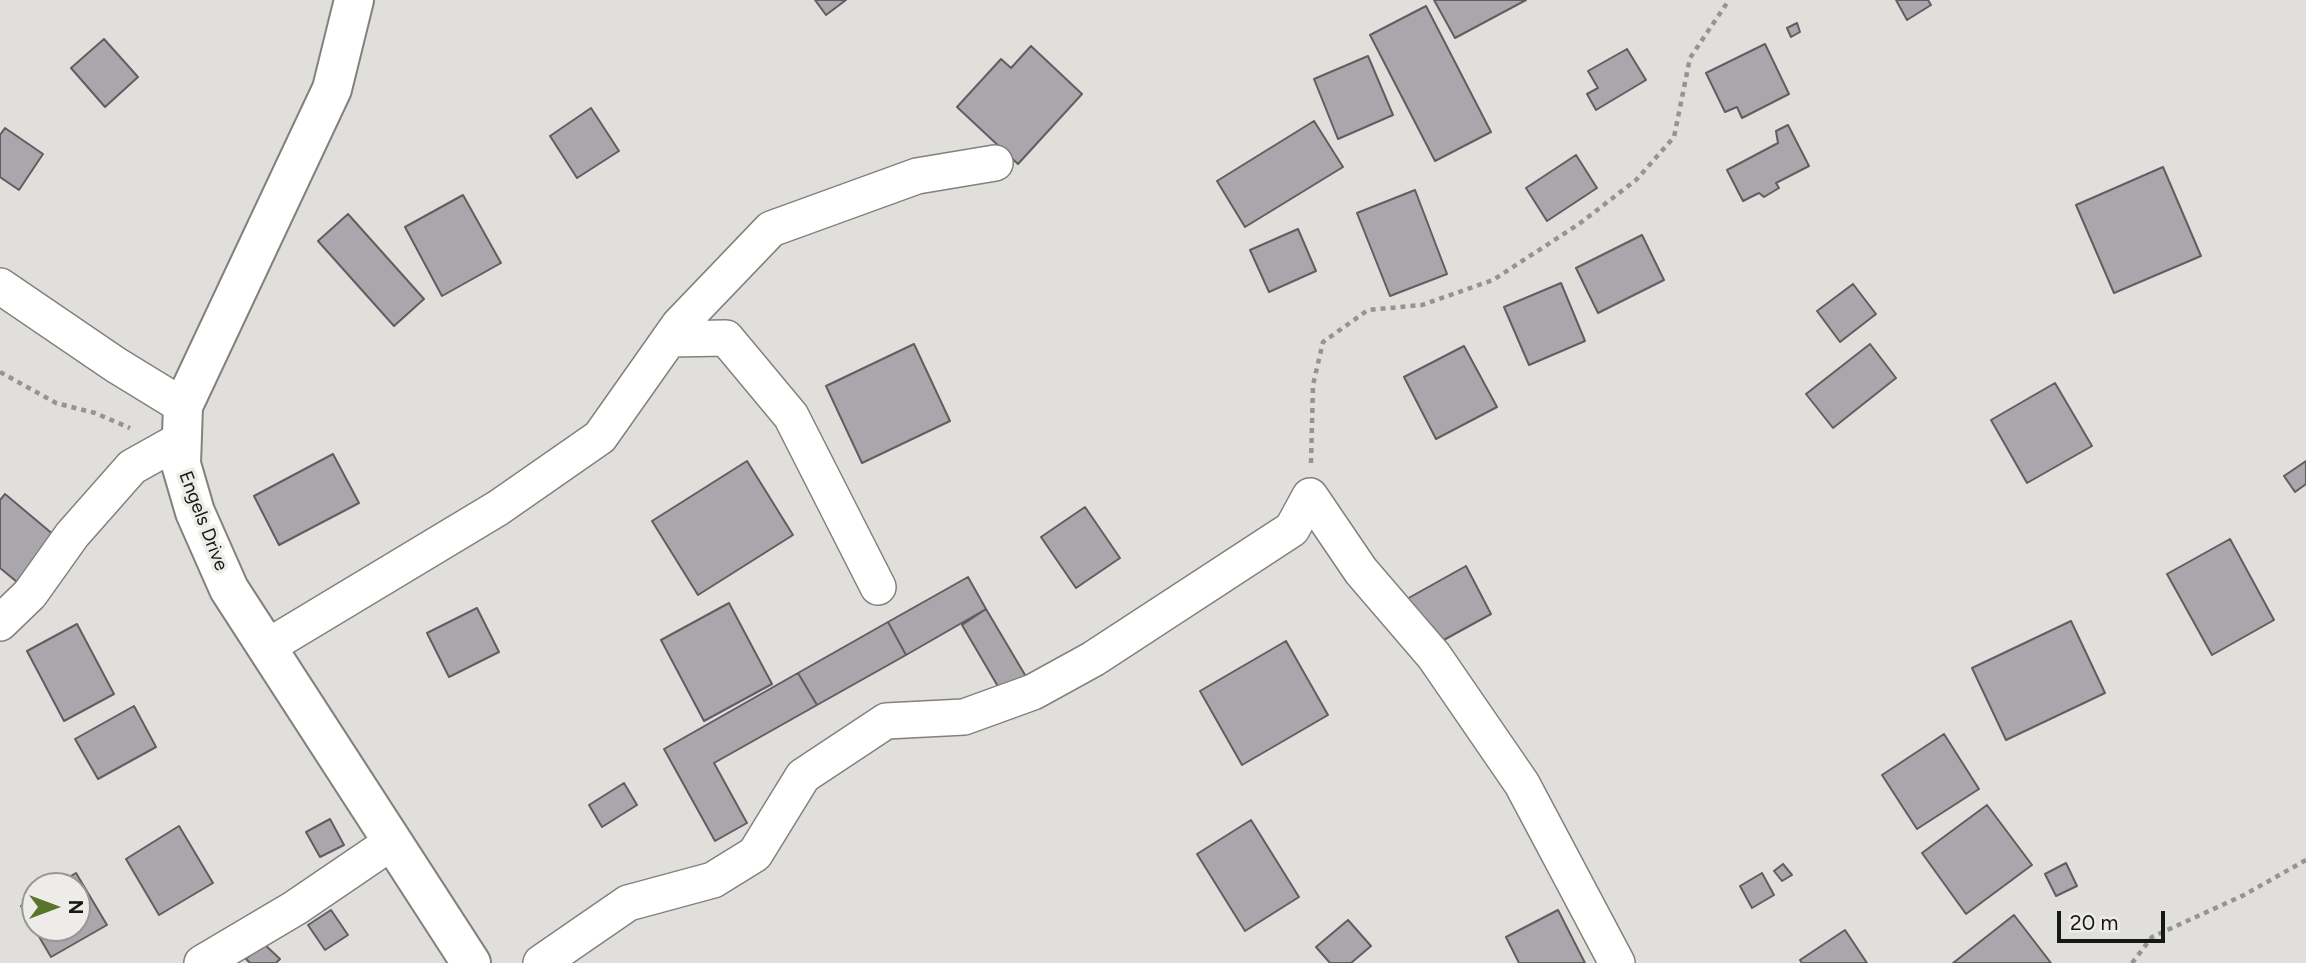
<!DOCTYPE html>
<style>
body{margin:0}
#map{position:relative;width:2306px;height:963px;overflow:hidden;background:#e0dfdb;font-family:Figtree,sans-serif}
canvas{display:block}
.north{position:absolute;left:21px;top:872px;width:70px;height:70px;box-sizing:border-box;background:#edece8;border:2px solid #979794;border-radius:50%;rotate:90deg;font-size:19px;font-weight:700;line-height:28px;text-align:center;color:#171716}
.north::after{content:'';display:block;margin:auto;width:24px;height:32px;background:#58752a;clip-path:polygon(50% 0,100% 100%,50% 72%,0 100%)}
.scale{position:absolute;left:2057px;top:911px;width:108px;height:32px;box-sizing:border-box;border:4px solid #171716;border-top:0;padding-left:9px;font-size:21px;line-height:24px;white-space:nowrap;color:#171716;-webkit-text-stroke:5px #edece8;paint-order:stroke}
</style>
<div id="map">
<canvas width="2306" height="963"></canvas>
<div class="north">N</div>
<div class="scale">20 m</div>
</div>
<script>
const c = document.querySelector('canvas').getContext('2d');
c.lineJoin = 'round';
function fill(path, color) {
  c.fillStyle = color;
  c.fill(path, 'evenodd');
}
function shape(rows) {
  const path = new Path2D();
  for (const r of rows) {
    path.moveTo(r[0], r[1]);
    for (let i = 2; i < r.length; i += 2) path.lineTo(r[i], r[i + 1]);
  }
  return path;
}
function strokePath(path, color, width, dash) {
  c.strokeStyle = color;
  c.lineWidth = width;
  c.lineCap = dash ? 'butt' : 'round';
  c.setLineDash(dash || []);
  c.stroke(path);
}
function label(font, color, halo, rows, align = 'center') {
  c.font = font + ' Figtree,sans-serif';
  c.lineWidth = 7;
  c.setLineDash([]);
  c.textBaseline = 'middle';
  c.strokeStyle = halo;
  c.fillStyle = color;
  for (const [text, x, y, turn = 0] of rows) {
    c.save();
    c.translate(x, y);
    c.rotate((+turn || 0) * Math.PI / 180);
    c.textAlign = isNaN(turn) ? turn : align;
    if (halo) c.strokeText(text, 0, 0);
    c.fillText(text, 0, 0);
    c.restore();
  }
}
const building = shape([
 [815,0,846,0,826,15,815,0],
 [1434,0,1526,0,1455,38,1434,0],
 [1896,0,1928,0,1931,5,1907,20,1896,0],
 [1426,6,1491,132,1435,161,1370,35,1426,6],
 [1797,23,1800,32,1791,37,1787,28,1797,23],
 [104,39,138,77,105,107,71,68,104,39],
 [1765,44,1789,94,1742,118,1737,107,1725,112,1706,73,1765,44],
 [1031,46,1082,94,1018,164,957,107,1001,59,1011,68,1031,46],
 [1627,49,1646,80,1596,110,1587,94,1598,88,1588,71,1627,49],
 [1368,56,1393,115,1338,139,1314,79,1368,56],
 [591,108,619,151,577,178,550,136,591,108],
 [1314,121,1343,167,1245,227,1217,181,1314,121],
 [1788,125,1809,166,1776,183,1779,188,1764,197,1759,193,1743,201,1727,170,1778,143,1776,131,1788,125],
 [5,128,43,154,19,190,0,177,0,135,5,128],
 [1576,155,1597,188,1547,221,1526,188,1576,155],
 [2163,167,2201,256,2114,293,2076,205,2163,167],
 [1415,190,1447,274,1390,296,1357,213,1415,190],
 [463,195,501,263,442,296,405,227,463,195],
 [348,214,424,299,394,326,318,241,348,214],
 [1298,229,1316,271,1269,292,1250,250,1298,229],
 [1642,235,1664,280,1598,313,1576,268,1642,235],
 [1561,283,1585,341,1529,365,1504,307,1561,283],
 [1853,284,1876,314,1840,342,1817,311,1853,284],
 [914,344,950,421,862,463,826,386,914,344],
 [1870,344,1896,378,1833,428,1806,394,1870,344],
 [1464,346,1497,407,1436,439,1404,377,1464,346],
 [2055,383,2092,446,2027,483,1991,420,2055,383],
 [333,454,359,503,279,545,254,496,333,454],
 [747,461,793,535,698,595,652,521,747,461],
 [2306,461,2306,484,2295,492,2284,476,2306,461],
 [5,494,55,536,17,582,0,568,0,500,5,494],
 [1085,507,1120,558,1076,588,1041,537,1085,507],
 [2230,539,2274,620,2212,655,2167,574,2230,539],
 [1466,566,1491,614,1431,647,1405,600,1466,566],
 [968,577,986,609,906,655,888,622,968,577],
 [729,603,772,684,704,721,661,640,729,603],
 [477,608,499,652,449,677,427,633,477,608],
 [986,609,1028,680,1003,695,962,625,986,609],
 [2071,621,2105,693,2006,740,1972,668,2071,621],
 [888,622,906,655,817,705,798,673,888,622],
 [77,624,114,694,64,721,27,651,77,624],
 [1286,641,1328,715,1242,765,1200,691,1286,641],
 [798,673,817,705,714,763,747,823,715,841,664,749,798,673],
 [134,706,156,747,98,779,75,739,134,706],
 [1944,734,1979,789,1917,829,1882,775,1944,734],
 [624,783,637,805,602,827,589,805,624,783],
 [1987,805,2032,865,1966,914,1922,853,1987,805],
 [330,819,344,845,320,857,306,832,330,819],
 [1251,820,1299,897,1245,931,1197,854,1251,820],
 [179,826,213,883,159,915,126,859,179,826],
 [2066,863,2077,886,2056,896,2045,874,2066,863],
 [1783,864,1792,875,1782,881,1774,871,1783,864],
 [76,873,107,925,51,957,21,906,35,897,35,928,77,928,77,886,54,886,76,873],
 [1762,873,1774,895,1752,908,1740,886,1762,873],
 [331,910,348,935,325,950,308,925,331,910],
 [1558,910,1585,963,1519,963,1506,937,1558,910],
 [2014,915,2051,963,1953,963,2014,915],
 [1348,920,1371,946,1351,963,1330,963,1316,947,1348,920],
 [1845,930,1867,963,1802,963,1800,960,1845,930],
 [263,943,280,959,276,963,250,963,246,959,263,943]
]);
const path = shape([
 [0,372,56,403,95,413,130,428],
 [1311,463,1313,385,1323,342,1368,310,1422,305,1493,280,1579,224,1636,180,1674,137,1690,58,1729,0],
 [2132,963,2152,937,2244,895,2306,860]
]);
const minor = shape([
 [0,286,116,365,183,406],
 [669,339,726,338,791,416,878,587],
 [0,623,30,594,72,535,132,467,182,439],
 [267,647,498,508,600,437,679,325,771,229,917,176,995,163],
 [202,963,295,908,392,842],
 [541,963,628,903,713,880,755,854,803,776,886,721,964,717,1033,692,1093,659,1292,529,1310,496,1361,571,1434,656,1522,784,1617,963]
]);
const tertiary = shape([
 [354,0,332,89,183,406,181,464,195,512,229,589,471,963]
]);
const streetNames = [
 ["Engels Drive",203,521,69]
];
fill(building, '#a9a7ab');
strokePath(building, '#605e61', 2);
strokePath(minor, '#82817d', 38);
strokePath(tertiary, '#82817d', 42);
strokePath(path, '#959491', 4.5, [5, 5]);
strokePath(minor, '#fff', 35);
strokePath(tertiary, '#fff', 38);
label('19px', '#171716', '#edece8', streetNames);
</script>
